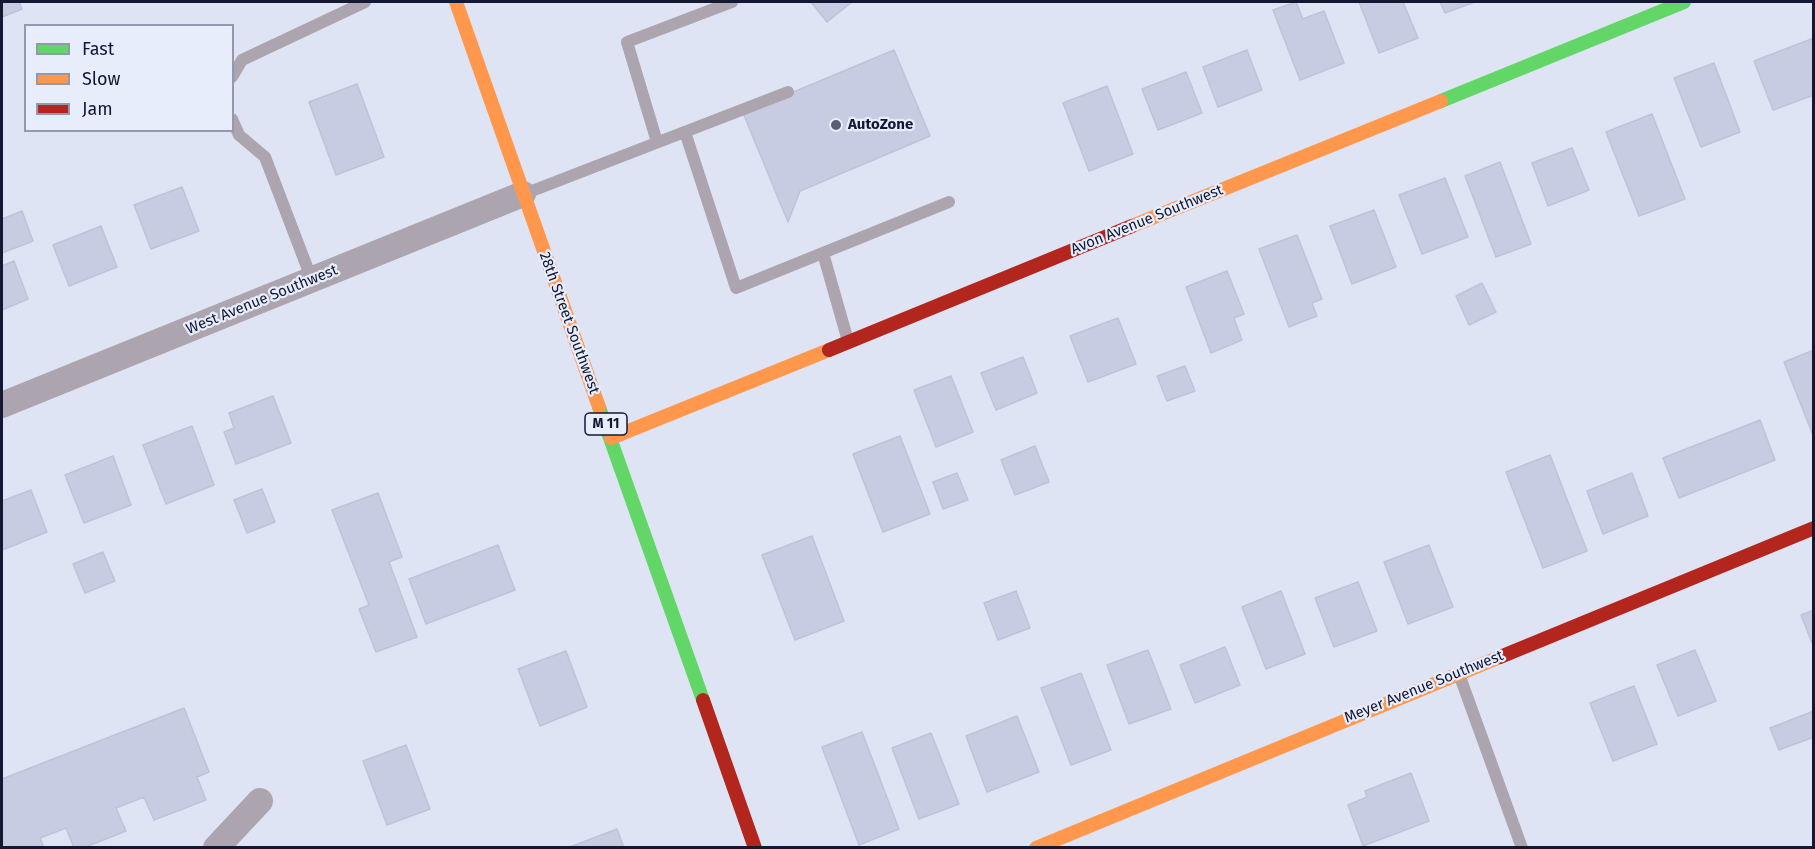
<!DOCTYPE html>
<style>
body{margin:0}
#map{position:relative;width:1815px;height:849px;overflow:hidden;background:#dfe4f5;font-family:"Fira Sans",sans-serif}
canvas{display:block}
.frame{position:absolute;inset:0;border:3px solid #131833;pointer-events:none}
.legend{position:absolute;left:24px;top:24px;width:210px;height:108px;box-sizing:border-box;background:#e8edfc;border:2px solid #9398ac;margin:0;padding:8px 10px;list-style:none;font-size:18px;color:#131833}
.legend li{display:flex;align-items:center;gap:12px;height:30px}
.legend b{width:30px;border:2px solid #9398ac}
</style>
<div id="map">
<canvas width="1815" height="849"></canvas>
<div class="frame"></div>
<ul class="legend">
<li><b style="height:8px;background:#63d668"></b>Fast</li>
<li><b style="height:8px;background:#ff974d"></b>Slow</li>
<li><b style="height:8px;background:#b3261e"></b>Jam</li>
</ul>
</div>
<script>
const c = document.querySelector('canvas').getContext('2d');
c.lineJoin = 'round';
function fill(path, color) {
  c.fillStyle = color;
  c.fill(path, 'evenodd');
}
function shape(rows) {
  const path = new Path2D();
  for (const r of rows) {
    path.moveTo(r[0], r[1]);
    for (let i = 2; i < r.length; i += 2) path.lineTo(r[i], r[i + 1]);
  }
  return path;
}
function strokePath(path, color, width, dash) {
  c.strokeStyle = color;
  c.lineWidth = width;
  c.lineCap = dash ? 'butt' : 'round';
  c.setLineDash(dash || []);
  c.stroke(path);
}
function label(font, color, halo, rows, align = 'center') {
  c.font = font + ' "Fira Sans",sans-serif';
  c.lineWidth = 4.5;
  c.setLineDash([]);
  c.textBaseline = 'middle';
  c.strokeStyle = halo;
  c.fillStyle = color;
  for (const [text, x, y, turn = 0] of rows) {
    c.save();
    c.translate(x, y);
    c.rotate((+turn || 0) * Math.PI / 180);
    c.textAlign = isNaN(turn) ? turn : align;
    if (halo) c.strokeText(text, 0, 0);
    c.fillText(text, 0, 0);
    c.restore();
  }
}
const building = shape([
 [2,2,19,2,22,9,2,17,2,2],
 [811,2,852,2,827,22,811,2],
 [1296,2,1303,19,1324,11,1344,63,1300,80,1273,10,1296,2],
 [1359,2,1403,2,1418,38,1379,53,1359,2],
 [1440,2,1475,2,1445,13,1440,2],
 [1814,38,1814,95,1773,110,1754,61,1814,38],
 [894,50,930,136,800,191,788,222,743,113,894,50],
 [1247,50,1262,90,1218,107,1203,67,1247,50],
 [1714,63,1740,132,1701,147,1674,78,1714,63],
 [1186,72,1202,113,1158,130,1142,89,1186,72],
 [357,84,384,157,336,175,309,102,357,84],
 [1107,86,1133,154,1089,171,1063,103,1107,86],
 [1652,114,1685,199,1639,216,1606,132,1652,114],
 [1572,148,1589,190,1548,206,1532,163,1572,148],
 [1500,162,1531,244,1496,257,1465,176,1500,162],
 [1445,178,1468,237,1422,254,1399,195,1445,178],
 [182,187,199,231,151,249,134,205,182,187],
 [1374,210,1396,267,1352,284,1330,226,1374,210],
 [22,211,33,241,2,253,2,219,22,211],
 [101,226,117,267,69,286,53,245,101,226],
 [1297,235,1322,299,1312,303,1317,316,1289,327,1259,249,1297,235],
 [14,261,28,299,2,310,2,266,14,261],
 [1227,271,1244,314,1234,318,1242,340,1211,353,1186,287,1227,271],
 [1482,283,1496,312,1469,325,1456,296,1482,283],
 [1118,318,1136,364,1088,382,1070,336,1118,318],
 [1814,350,1814,438,1784,362,1814,350],
 [1023,357,1037,393,996,410,981,373,1023,357],
 [1185,366,1195,391,1167,401,1157,376,1185,366],
 [951,376,973,432,936,447,914,390,951,376],
 [273,396,291,443,236,464,224,432,234,428,229,413,273,396],
 [1760,420,1775,460,1679,498,1663,458,1760,420],
 [192,426,214,485,166,504,143,445,192,426],
 [900,436,930,514,883,532,853,454,900,436],
 [1035,446,1049,482,1015,495,1001,460,1035,446],
 [1550,455,1587,551,1543,568,1506,472,1550,455],
 [113,456,131,505,84,523,65,475,113,456],
 [957,473,968,500,943,509,933,482,957,473],
 [1632,473,1648,516,1603,534,1587,491,1632,473],
 [262,489,275,522,247,533,234,500,262,489],
 [31,490,47,532,2,550,2,501,31,490],
 [378,493,402,557,389,562,417,637,376,652,359,609,369,605,332,510,378,493],
 [812,536,844,621,795,640,762,555,812,536],
 [498,545,515,590,426,624,409,579,498,545],
 [1429,545,1453,607,1408,624,1384,562,1429,545],
 [103,552,115,581,85,593,73,564,103,552],
 [1358,582,1377,631,1334,647,1315,598,1358,582],
 [1016,591,1030,628,998,640,984,603,1016,591],
 [1281,591,1305,654,1266,669,1242,607,1281,591],
 [1814,610,1814,648,1801,615,1814,610],
 [1225,647,1240,685,1195,703,1180,665,1225,647],
 [1148,650,1171,709,1129,724,1107,665,1148,650],
 [1695,650,1716,701,1678,716,1657,665,1695,650],
 [566,651,587,707,540,726,518,669,566,651],
 [1081,673,1111,750,1071,765,1041,688,1081,673],
 [1634,686,1657,744,1613,761,1590,703,1634,686],
 [184,708,209,772,197,777,206,800,154,820,144,797,116,808,126,831,83,848,74,848,66,828,40,838,44,848,2,848,2,779,184,708],
 [1814,711,1814,737,1779,750,1770,728,1814,711],
 [1017,716,1039,772,987,792,966,736,1017,716],
 [862,732,899,829,859,845,822,747,862,732],
 [931,733,959,804,919,819,892,748,931,733],
 [406,745,430,809,387,825,363,761,406,745],
 [1411,773,1429,821,1363,846,1348,805,1367,797,1365,791,1411,773],
 [617,829,624,848,570,848,570,847,617,829]
]);
const lane = shape([
 [232,77,242,60,365,2],
 [232,119,239,135,265,157,312,280],
 [685,132,736,288,949,202],
 [657,142,627,42,732,2],
 [524,194,788,92],
 [823,253,848,341],
 [1459,674,1522,848]
]);
const street = shape([
 [2,405,523,194],
 [216,848,260,801]
]);
const fast = shape([
 [1441,101,1684,2],
 [599,407,703,700]
]);
const slow = shape([
 [456,2,599,407],
 [1132,226,1441,101],
 [611,438,829,350],
 [1036,848,1500,657]
]);
const jam = shape([
 [829,350,1132,226],
 [1500,657,1814,528],
 [703,700,755,848]
]);
const markers = [
 [836,125,6,"#5a5f77"]
];
const shields = [
 [606,424,42]
];
const shieldNames = [
 ["M 11",606,424]
];
const poiNames = [
 ["AutoZone",848,125]
];
const streetNames = [
 ["Avon Avenue Southwest",1147,220,-22],
 ["West Avenue Southwest",262,300,-22],
 ["28th Street Southwest",569,323,70],
 ["Meyer Avenue Southwest",1424,687,-22]
];
fill(building, '#c7cce2');
strokePath(building, '#bdc3d8', 1.5);
strokePath(lane, '#aca4ae', 12);
strokePath(street, '#aca4ae', 26);
strokePath(fast, '#63d668', 14);
strokePath(slow, '#ff974d', 14);
strokePath(jam, '#b3261e', 14);
for (const [x, y, r, color] of markers) {
  const dot = new Path2D();
  dot.arc(x, y, r, 0, 2 * Math.PI);
  c.fillStyle = color;
  c.fill(dot);
  strokePath(dot, '#e8edfc', 2);
}
for (const [x, y, w] of shields) {
  const box = new Path2D();
  box.roundRect(x - w / 2, y - 11, w, 22, 4.5);
  c.fillStyle = '#e8edfc';
  c.fill(box);
  strokePath(box, '#131833', 1.5);
}
label('bold 14px', '#131833', null, shieldNames);
label('bold 15px', '#131833', '#e8edfc', poiNames, 'left');
label('15px', '#131833', '#e8edfc', streetNames);
</script>
